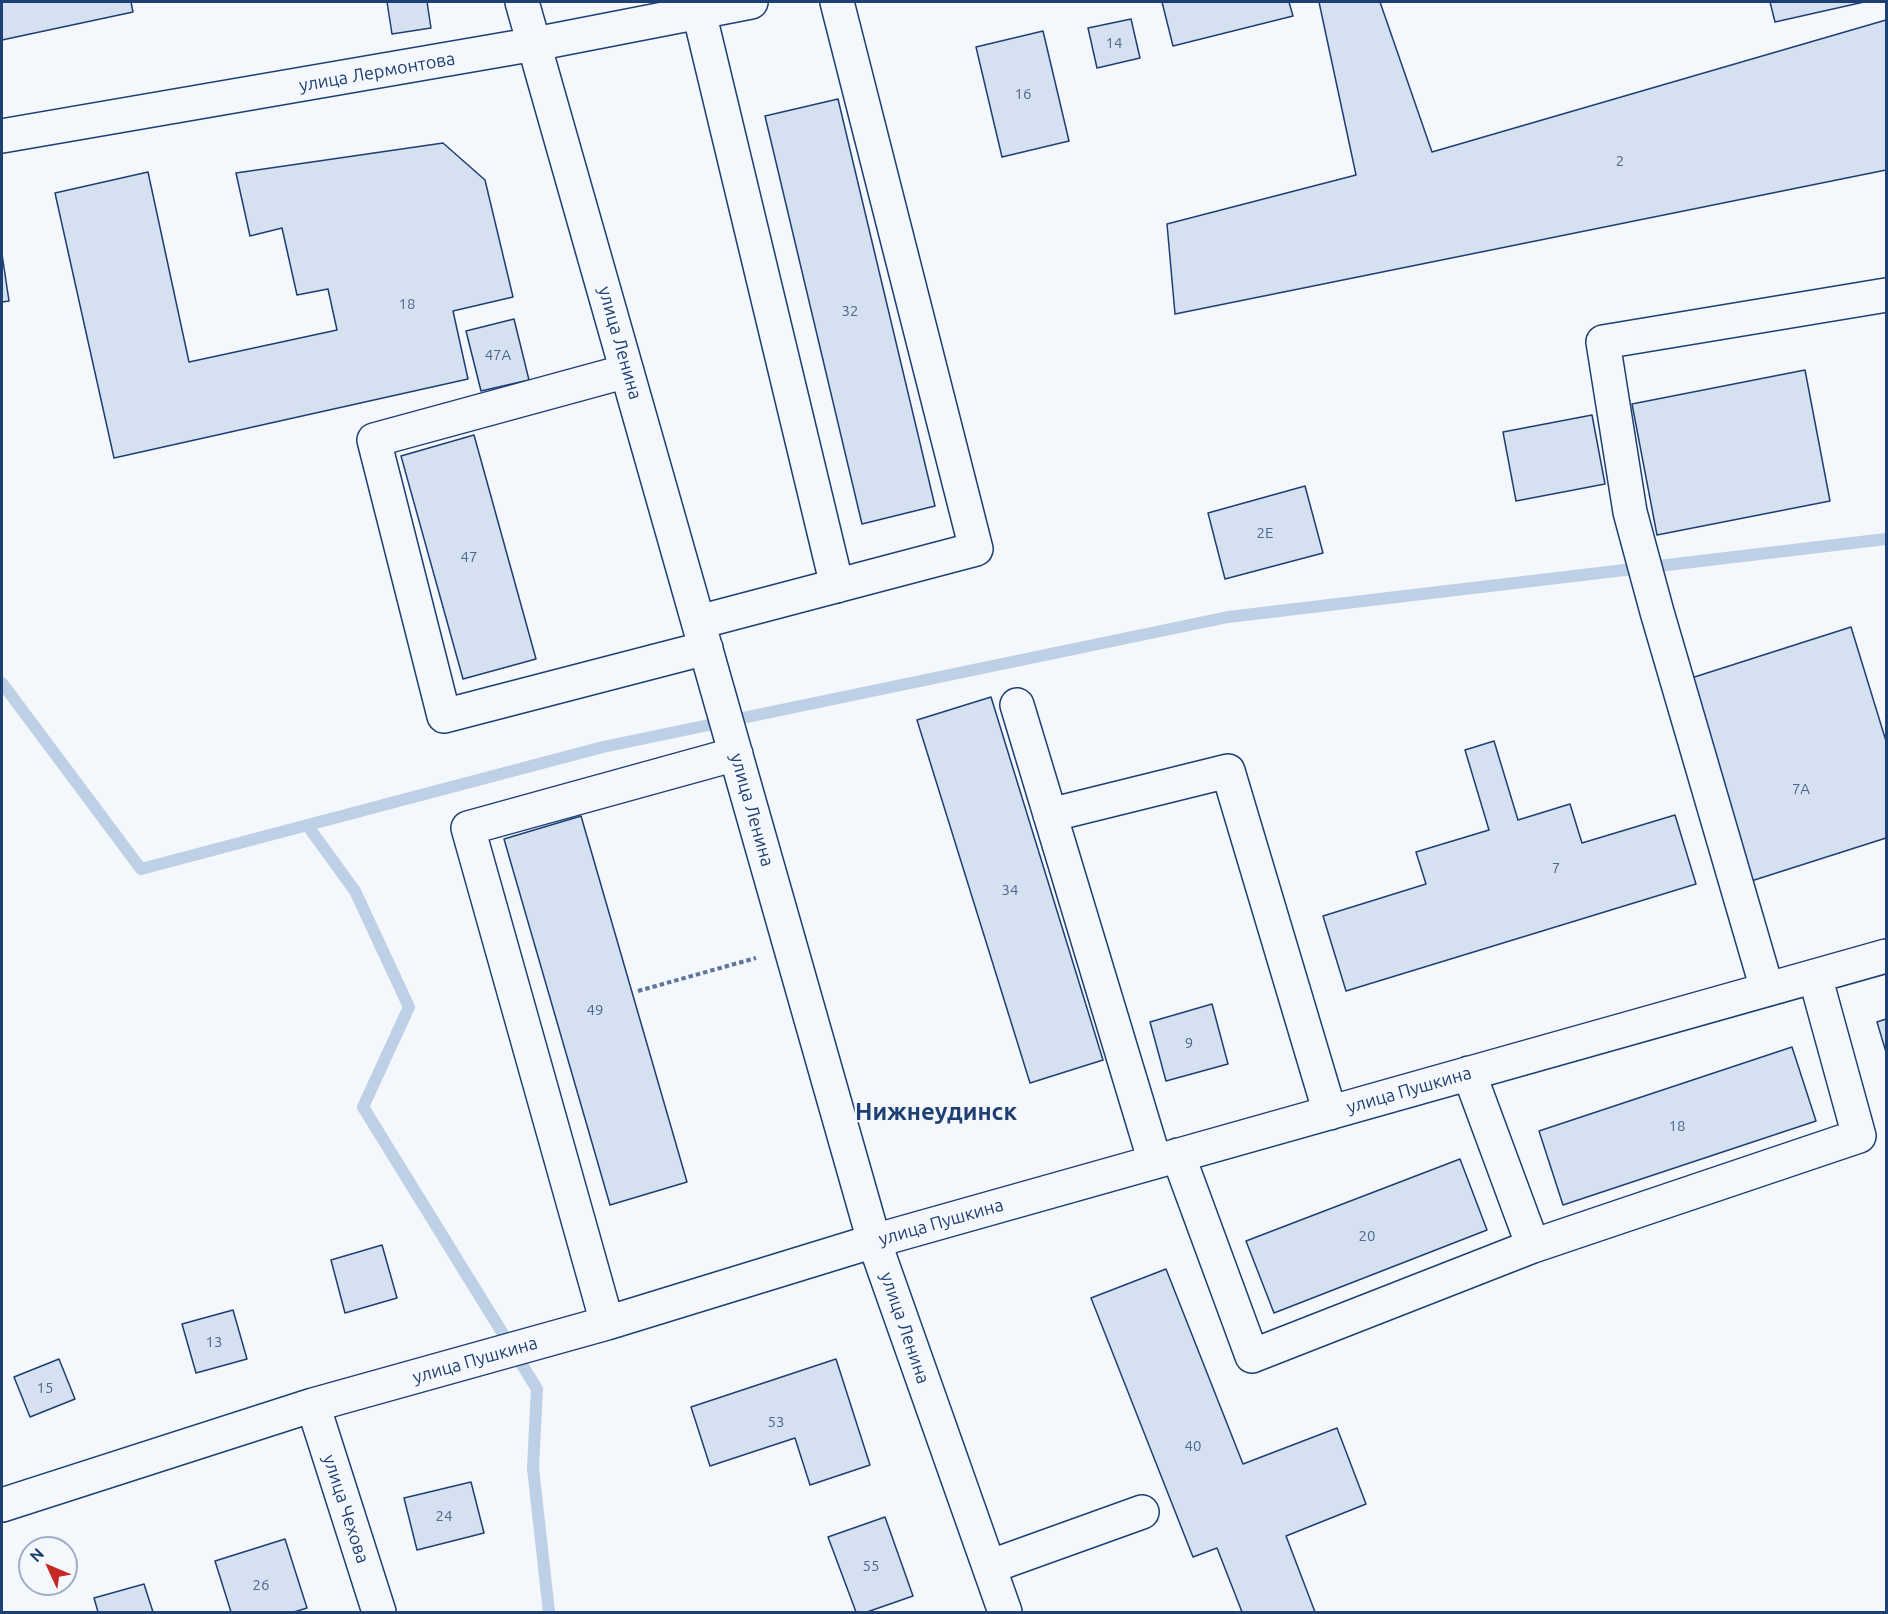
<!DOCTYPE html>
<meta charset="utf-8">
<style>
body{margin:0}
#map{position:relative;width:1888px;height:1614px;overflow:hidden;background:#f4f7fb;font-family:Ubuntu,sans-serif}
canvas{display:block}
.frame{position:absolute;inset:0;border:3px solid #1d3f73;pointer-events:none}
.north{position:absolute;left:18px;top:1536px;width:60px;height:60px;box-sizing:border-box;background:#f4f7fb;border:2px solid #9eadc5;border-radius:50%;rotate:314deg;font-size:16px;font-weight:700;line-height:24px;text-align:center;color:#1d3f73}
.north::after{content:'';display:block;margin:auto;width:21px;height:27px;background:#c62828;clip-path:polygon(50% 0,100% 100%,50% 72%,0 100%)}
</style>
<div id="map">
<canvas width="1888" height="1614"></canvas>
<div class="frame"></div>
<div class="north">N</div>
</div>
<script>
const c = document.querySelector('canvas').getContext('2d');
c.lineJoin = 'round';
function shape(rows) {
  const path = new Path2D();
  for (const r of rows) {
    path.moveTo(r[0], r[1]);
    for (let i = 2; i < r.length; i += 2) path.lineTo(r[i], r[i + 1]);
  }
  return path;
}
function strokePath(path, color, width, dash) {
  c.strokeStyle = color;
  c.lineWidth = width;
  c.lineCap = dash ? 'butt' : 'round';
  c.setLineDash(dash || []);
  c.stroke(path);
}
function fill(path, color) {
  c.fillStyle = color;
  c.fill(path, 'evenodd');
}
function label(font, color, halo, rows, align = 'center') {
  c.font = font + ' Ubuntu,sans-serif';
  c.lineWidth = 4.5;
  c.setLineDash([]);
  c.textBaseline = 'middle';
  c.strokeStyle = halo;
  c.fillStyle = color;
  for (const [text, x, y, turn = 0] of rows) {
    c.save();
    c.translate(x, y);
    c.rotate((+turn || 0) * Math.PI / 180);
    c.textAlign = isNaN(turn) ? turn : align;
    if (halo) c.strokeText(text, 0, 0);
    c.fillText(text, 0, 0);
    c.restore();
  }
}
const stream = shape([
 [2,683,141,869,603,747,1228,617,1886,539],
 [307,825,355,891,409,1007,363,1107,537,1389,533,1468,549,1612]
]);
const building = shape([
 [2,2,131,2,133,12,2,40,2,2],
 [387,2,427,2,431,28,392,34,387,2],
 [1162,2,1289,2,1293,16,1173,46,1162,2],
 [1319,2,1380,2,1432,152,1886,20,1886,170,1175,314,1167,224,1356,175,1319,2],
 [1770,2,1864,2,1775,22,1770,2],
 [1131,19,1140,58,1097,68,1088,28,1131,19],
 [1043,31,1069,141,1002,157,976,47,1043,31],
 [838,99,935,506,862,524,765,116,838,99],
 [443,143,485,180,513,297,453,311,468,379,114,458,55,193,148,172,189,362,337,330,328,289,297,295,282,228,250,236,236,173,443,143],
 [2,254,9,301,2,302,2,254],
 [514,319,529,380,481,391,466,331,514,319],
 [1805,370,1830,501,1657,535,1632,404,1805,370],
 [1592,415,1605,484,1516,501,1503,432,1592,415],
 [474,435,536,659,463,679,401,456,474,435],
 [1305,486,1323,553,1225,579,1208,513,1305,486],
 [1851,627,1886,741,1886,838,1745,883,1682,681,1851,627],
 [991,697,1103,1060,1030,1083,917,720,991,697],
 [1494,741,1518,820,1570,804,1582,843,1675,815,1696,884,1346,991,1323,916,1426,884,1416,852,1489,830,1465,750,1494,741],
 [581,816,687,1182,610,1205,504,839,581,816],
 [1212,1004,1228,1064,1166,1081,1150,1022,1212,1004],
 [1886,1019,1886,1052,1877,1022,1886,1019],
 [1792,1047,1816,1121,1563,1205,1539,1131,1792,1047],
 [1460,1159,1487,1230,1274,1313,1246,1241,1460,1159],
 [382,1245,397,1298,345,1313,331,1260,382,1245],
 [1166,1269,1243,1464,1337,1428,1366,1504,1286,1536,1315,1612,1242,1612,1217,1548,1193,1557,1091,1298,1166,1269],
 [233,1310,247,1359,196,1373,182,1324,233,1310],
 [59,1359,75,1399,30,1417,14,1377,59,1359],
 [836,1359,870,1465,810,1485,795,1438,710,1466,691,1407,836,1359],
 [471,1482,484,1533,417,1550,404,1498,471,1482],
 [885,1517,913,1596,867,1612,856,1612,828,1537,885,1517],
 [285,1539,307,1608,294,1612,231,1612,215,1561,285,1539],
 [144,1584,153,1612,98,1612,94,1598,144,1584]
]);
const path = shape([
 [638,991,756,958]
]);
const minor = shape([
 [522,2,874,1241,1005,1612],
 [699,12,837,586],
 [2,136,535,44,751,2],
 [627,371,374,440,444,716,706,648],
 [699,622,976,549,837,2],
 [1017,705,1155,1162],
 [1050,815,1228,771,1330,1113],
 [1767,989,1657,612,1630,512,1603,342,1886,295],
 [1178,1155,1252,1356,1533,1246,1469,1073],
 [1533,1246,1859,1136,1815,976],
 [607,1323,468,828,736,754],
 [313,1405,379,1612],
 [2,1505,313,1405,607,1323,874,1241,1886,956],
 [989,1567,1142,1512]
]);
const numberNames = [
 ["14",1114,43],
 ["16",1023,94],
 ["2",1620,161],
 ["18",407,304],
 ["32",850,311],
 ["47А",498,355],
 ["2Е",1265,533],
 ["47",469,557],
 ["7А",1801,789],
 ["7",1556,868],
 ["34",1010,890],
 ["49",595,1010],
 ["9",1189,1043],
 ["18",1677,1126],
 ["20",1367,1236],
 ["13",214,1342],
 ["15",45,1388],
 ["53",776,1422],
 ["40",1193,1446],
 ["24",444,1516],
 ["55",871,1566],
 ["26",261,1585]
];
const streetNames = [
 ["улица Лермонтова",377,72,-10],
 ["улица Ленина",620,343,74],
 ["улица Ленина",752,810,74],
 ["улица Пушкина",1409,1090,-16],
 ["улица Пушкина",941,1222,-16],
 ["улица Ленина",905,1328,71],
 ["улица Пушкина",475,1360,-16],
 ["улица Чехова",346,1509,72]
];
const districtNames = [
 ["Нижнеудинск",936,1112]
];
strokePath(stream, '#bed0e5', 12);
fill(building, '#d5e0f0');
strokePath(building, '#1d3f73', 1.5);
strokePath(minor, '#1d3f73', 36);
strokePath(path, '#5e769c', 4, [4.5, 3]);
strokePath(minor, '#f4f7fb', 33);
label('15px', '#4b6792', null, numberNames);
label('18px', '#1d3f73', '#f4f7fb', streetNames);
label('bold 24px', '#1d3f73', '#f4f7fb', districtNames);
</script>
